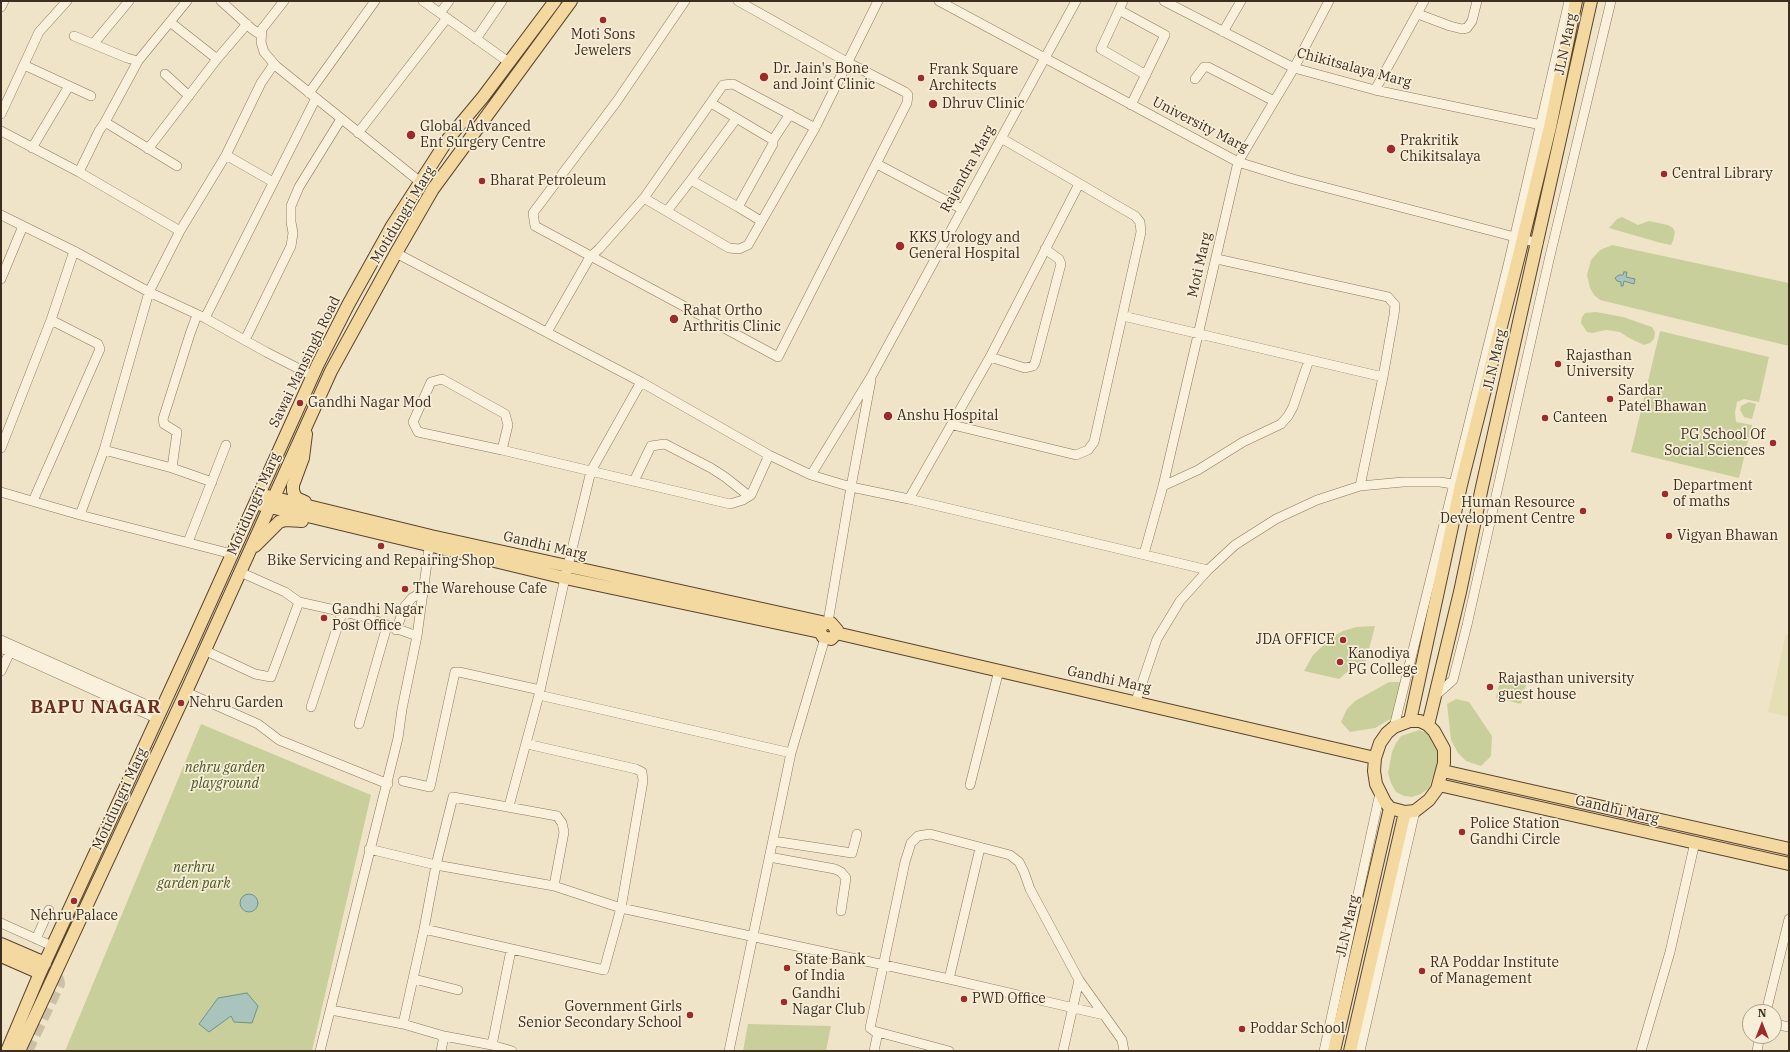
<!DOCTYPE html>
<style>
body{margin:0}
#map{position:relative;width:1790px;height:1052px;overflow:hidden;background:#f0e4c8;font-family:"IBM Plex Serif",serif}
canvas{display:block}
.frame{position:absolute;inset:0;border:2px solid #3d2e20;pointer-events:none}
.north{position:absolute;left:1742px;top:1004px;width:40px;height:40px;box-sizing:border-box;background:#f7eed8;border:1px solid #ada18e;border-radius:50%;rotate:0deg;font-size:11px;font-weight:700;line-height:16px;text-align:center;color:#3d2e20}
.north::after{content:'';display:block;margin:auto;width:14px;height:18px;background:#9e2a2b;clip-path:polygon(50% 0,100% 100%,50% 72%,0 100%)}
</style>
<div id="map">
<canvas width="1790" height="1052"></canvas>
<div class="frame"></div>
<div class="north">N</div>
</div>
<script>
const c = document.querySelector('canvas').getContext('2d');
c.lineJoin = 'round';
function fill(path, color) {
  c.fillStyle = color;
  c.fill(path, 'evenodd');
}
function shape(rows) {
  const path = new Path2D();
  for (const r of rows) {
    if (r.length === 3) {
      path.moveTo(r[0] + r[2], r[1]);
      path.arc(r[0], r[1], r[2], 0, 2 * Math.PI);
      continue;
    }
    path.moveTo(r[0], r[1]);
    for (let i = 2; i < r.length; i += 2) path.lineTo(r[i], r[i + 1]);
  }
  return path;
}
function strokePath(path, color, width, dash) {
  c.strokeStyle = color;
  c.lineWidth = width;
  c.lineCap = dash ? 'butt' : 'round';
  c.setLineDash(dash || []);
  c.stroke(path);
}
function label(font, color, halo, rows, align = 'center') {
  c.font = font + ' "IBM Plex Serif",serif';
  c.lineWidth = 3.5;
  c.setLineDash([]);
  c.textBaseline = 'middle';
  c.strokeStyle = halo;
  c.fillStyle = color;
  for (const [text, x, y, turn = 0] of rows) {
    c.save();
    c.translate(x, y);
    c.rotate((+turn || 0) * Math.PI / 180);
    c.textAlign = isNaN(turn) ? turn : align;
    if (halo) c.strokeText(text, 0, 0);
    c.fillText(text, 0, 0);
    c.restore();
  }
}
const farmland = shape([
 [1786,634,1789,634,1789,717,1768,712]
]);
const green = shape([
 [1622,217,1638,225,1649,221,1668,225,1673,228,1675,232,1673,241,1671,245,1661,243,1609,228,1617,219],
 [1612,245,1789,283,1789,346,1600,300,1594,295,1590,288,1587,275,1591,260,1600,250],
 [1596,312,1623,317,1652,327,1655,332,1654,339,1650,343,1644,345,1629,338,1620,332,1606,330,1592,333,1587,332,1581,323,1582,317,1585,313],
 [1660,331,1769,357,1759,402,1744,399,1737,402,1735,412,1736,422,1752,425,1739,478,1631,452],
 [1749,402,1756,404,1752,419,1744,417,1740,410,1741,406],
 [1375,626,1366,661,1353,667,1339,679,1304,671,1313,655,1332,637,1343,631,1356,627],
 [1502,672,1528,678,1521,704,1496,698],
 [1389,682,1403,682,1394,717,1375,728,1350,732,1341,722,1347,709,1355,701],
 [1456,699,1469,702,1492,736,1491,756,1481,766,1466,761,1458,753,1451,740,1447,704],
 [201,724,371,795,312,1051,65,1051],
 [1419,730,1427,733,1438,746,1438,756,1436,768,1429,788,1421,794,1412,797,1404,796,1396,792,1391,783,1388,773,1392,752,1396,743,1401,736],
 [748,1024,831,1026,826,1051,743,1051]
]);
const water = shape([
 [1624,272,1627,272,1626,277,1635,279,1634,284,1624,281,1623,286,1621,286,1621,282,1617,281,1615,278,1619,275,1623,275,1624,272],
 [249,903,9],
 [247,993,258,1006,252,1023,234,1022,231,1016,209,1032,199,1024,218,998,247,993]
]);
const majorTunnel = shape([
 [27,1051,59,984,58,979,33,965]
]);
const minor = shape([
 [221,1,252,29,261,35],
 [284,1,262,29,261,42,264,52,276,66,419,181],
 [423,1,510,63],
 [685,1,617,101,533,213,535,226,778,357,907,103,908,95,905,92,847,62,738,1],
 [939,1,1238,162,1293,179,1538,243],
 [1164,1,1294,68,1375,90,1546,126],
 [1,7,4,1],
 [1119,10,1123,1],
 [440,13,449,1],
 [1418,14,1450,26,1462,29,1467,28,1472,21,1477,1],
 [170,22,217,59],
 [1223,32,1241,1],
 [74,36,127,58,138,61,187,1],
 [476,39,502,1],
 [94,43,129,1],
 [24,65,91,96],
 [165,74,189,96],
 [1195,79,1204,67,1208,67,1274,101],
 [1375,90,1424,1],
 [309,93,375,1],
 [711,103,773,140,773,144,738,207,761,221],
 [1131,105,1165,35,1119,10,1101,49,1146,75],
 [1,114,39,32,67,1],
 [105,122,138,61],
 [1,131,79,172,180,231],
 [358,133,447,18],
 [773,140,790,114],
 [32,148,69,86],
 [148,149,217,59,247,24],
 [226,155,273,182],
 [877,164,962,209],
 [79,172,99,131,105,122,177,166],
 [691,180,736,119],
 [644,198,729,248,739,249,748,245,815,128,878,1],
 [667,211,691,180,738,207],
 [1,215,74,251,149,292,205,318,266,352,313,376],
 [396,253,641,382,769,455,811,475,851,487,909,499,1208,570],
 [1217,259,1388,297,1395,305,1394,315,1383,377,1360,486],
 [1,279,23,226],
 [1123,316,1383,377],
 [205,318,316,98],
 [547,332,590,257,599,249,644,198,723,85,733,84,815,128],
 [245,340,291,246,293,233,291,222,291,206,299,187,341,119],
 [990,357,1025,368,1033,366,1035,363,1061,264,1059,259,1045,249],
 [953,425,1076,455,1088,450,1094,442,1141,232,1140,222,1135,216,1001,138],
 [1,448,51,320,74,251],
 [104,450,172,468,212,482],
 [502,450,418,432,413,422,431,382,442,379,505,414,508,425,502,450,730,504,743,500,751,495,769,455],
 [172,468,177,432,164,424,163,419,190,334,197,315],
 [811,475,872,375,1076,1],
 [634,481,651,446,665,444,711,468,725,477,749,496],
 [1163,486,1198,470,1243,442,1281,424,1288,416,1293,407,1309,360],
 [1,492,80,515,232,554],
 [909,499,990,357,1079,184],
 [33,501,100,349,98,344,51,320],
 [80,515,104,450,149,292,180,231,226,155,261,83,274,64],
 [188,542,226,445],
 [1144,554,1163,486,1238,162,1294,68,1329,1],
 [240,572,285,592,299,602],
 [828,622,851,487,871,380],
 [396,630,405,606,412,598,423,592],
 [1,640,161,711],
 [1,648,158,719],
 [204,650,255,674,271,677,299,602,362,616,417,636],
 [1,671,10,652],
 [186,692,258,724,279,740,388,784],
 [539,695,791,753],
 [1434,697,1453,680,1467,625,1549,260,1611,1],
 [1136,701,1157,639,1180,601,1208,570,1235,545,1276,519,1317,500,1360,486,1403,482,1440,482,1459,485],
 [311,707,342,613],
 [359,724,387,626],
 [1394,727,1509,261,1569,1],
 [403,781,430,787,455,672,459,672,540,690],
 [970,785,999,670],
 [509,806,539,695,565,578,591,471,641,382],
 [773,841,852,853,857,834],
 [369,849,436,865,554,886,621,908,949,979,1104,1015],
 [769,857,835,869,841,872,846,878,841,911],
 [1,923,52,946],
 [424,929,604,970,621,908,643,781,642,772,636,769,527,744],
 [36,939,49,910],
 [414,979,458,990],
 [949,979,980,848],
 [331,1010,403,1024,444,1036,492,1045,512,1051],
 [1766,1012,1789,919],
 [403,1024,424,929,436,865,453,797,557,816,562,823,564,832,554,886],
 [1774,1024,1789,1027],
 [492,1045,511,950],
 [320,1051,398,738,402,709,417,636,430,541],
 [441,1051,444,1036],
 [729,1051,791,753,825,638],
 [874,1051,878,1032],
 [949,1051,874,1031,870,1028,905,862,911,843,918,836,930,834,1010,855,1019,862,1024,872,1030,889,1079,980,1122,1040,1124,1051],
 [1063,1051,1079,980],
 [1324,1051,1380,793],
 [1360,1051,1415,811],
 [1641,1051,1670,952,1695,842],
 [1757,1051,1760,1036]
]);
const major = shape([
 [267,496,431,536,826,623,831,623,837,630,835,635,831,639,823,637,820,632,821,626,826,623],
 [305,502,296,498,293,491,293,485,303,458,306,434],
 [262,505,565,578,820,632],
 [255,546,279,522,285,520,302,521],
 [836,633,1375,758],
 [1410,721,1461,485,1519,255,1550,127,1576,1],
 [1410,721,1420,721,1428,725,1434,731,1444,749,1444,763,1437,789,1429,800,1415,811,1405,812,1390,808,1385,802,1376,784,1374,771,1375,758,1380,743,1387,733,1394,727,1410,721],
 [1428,725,1460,592,1482,487,1591,1],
 [1443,771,1789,849],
 [1439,785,1789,864],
 [1,944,45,963],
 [1,956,40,973],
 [7,1051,40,973,192,643,318,364,348,305,392,226,448,139,483,97,555,1],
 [19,1051,186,692,331,371,396,253,433,189,571,1],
 [1334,1051,1390,808],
 [1350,1051,1405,812]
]);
const markers = [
 [603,20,4,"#9e2a2b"],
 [764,77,5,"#9e2a2b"],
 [921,78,4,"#9e2a2b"],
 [933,104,5,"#9e2a2b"],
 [411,135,5,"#9e2a2b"],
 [1391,149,5,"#9e2a2b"],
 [1664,174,4,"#9e2a2b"],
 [482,181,4,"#9e2a2b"],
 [900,246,5,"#9e2a2b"],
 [674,319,5,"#9e2a2b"],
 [1558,364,4,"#9e2a2b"],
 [1610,399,4,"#9e2a2b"],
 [300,403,4,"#9e2a2b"],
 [888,416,5,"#9e2a2b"],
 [1545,418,4,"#9e2a2b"],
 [1773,443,4,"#9e2a2b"],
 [1665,494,4,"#9e2a2b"],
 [1583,511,4,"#9e2a2b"],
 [1669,536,4,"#9e2a2b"],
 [381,546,4,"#9e2a2b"],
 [405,589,4,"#9e2a2b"],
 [324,618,4,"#9e2a2b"],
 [1343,640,4,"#9e2a2b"],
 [1340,662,4,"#9e2a2b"],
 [1490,687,4,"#9e2a2b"],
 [181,703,4,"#9e2a2b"],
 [1462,832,4,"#9e2a2b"],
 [74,901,4,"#9e2a2b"],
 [787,968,4,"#9e2a2b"],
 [1422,971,4,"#9e2a2b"],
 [964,999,4,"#9e2a2b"],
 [784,1002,4,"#9e2a2b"],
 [690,1015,4,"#9e2a2b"],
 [1242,1029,4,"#9e2a2b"]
];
const poiNames = [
 ["Moti Sons",603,35,"center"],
 ["Jewelers",603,51,"center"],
 ["Dr. Jain's Bone",773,69],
 ["and Joint Clinic",773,85],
 ["Frank Square",929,70],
 ["Architects",929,86],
 ["Dhruv Clinic",942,104],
 ["Global Advanced",420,127],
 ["Ent Surgery Centre",420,143],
 ["Prakritik",1400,141],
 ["Chikitsalaya",1400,157],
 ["Central Library",1672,174],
 ["Bharat Petroleum",490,181],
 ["KKS Urology and",909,238],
 ["General Hospital",909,254],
 ["Rahat Ortho",683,311],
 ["Arthritis Clinic",683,327],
 ["Rajasthan",1566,356],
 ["University",1566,372],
 ["Sardar",1618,391],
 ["Patel Bhawan",1618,407],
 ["Gandhi Nagar Mod",308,403],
 ["Anshu Hospital",897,416],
 ["Canteen",1553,418],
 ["PG School Of",1765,435,"right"],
 ["Social Sciences",1765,451,"right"],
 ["Department",1673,486],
 ["of maths",1673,502],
 ["Human Resource",1575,503,"right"],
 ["Development Centre",1575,519,"right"],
 ["Vigyan Bhawan",1677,536],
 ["Bike Servicing and Repairing Shop",381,561,"center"],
 ["The Warehouse Cafe",413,589],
 ["Gandhi Nagar",332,610],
 ["Post Office",332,626],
 ["JDA OFFICE",1335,640,"right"],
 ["Kanodiya",1348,654],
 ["PG College",1348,670],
 ["Rajasthan university",1498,679],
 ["guest house",1498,695],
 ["Nehru Garden",189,703],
 ["Police Station",1470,824],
 ["Gandhi Circle",1470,840],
 ["Nehru Palace",74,916,"center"],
 ["State Bank",795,960],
 ["of India",795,976],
 ["RA Poddar Institute",1430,963],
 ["of Management",1430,979],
 ["Gandhi",792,994],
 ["Nagar Club",792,1010],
 ["PWD Office",972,999],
 ["Government Girls",682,1007,"right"],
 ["Senior Secondary School",682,1023,"right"],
 ["Poddar School",1250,1029]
];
const streetNames = [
 ["JLN Marg",1566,44,-78],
 ["Chikitsalaya Marg",1354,68,15],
 ["University Marg",1200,125,27],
 ["Rajendra Marg",968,169,-61],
 ["Motidungri Marg",403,215,-59],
 ["Moti Marg",1200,265,-77],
 ["JLN Marg",1495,360,-77],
 ["Sawai Mansingh Road",305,362,-64],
 ["Motidungri Marg",254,504,-66],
 ["Gandhi Marg",545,546,13],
 ["Gandhi Marg",1109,680,12],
 ["Motidungri Marg",120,799,-65],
 ["Gandhi Marg",1617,810,13],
 ["JLN Marg",1348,926,-77]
];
const parkNames = [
 ["nehru garden",225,768],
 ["playground",225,784],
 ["nerhru",194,868],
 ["garden park",194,884]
];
const districtNames = [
 ["BAPU NAGAR",96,708]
];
fill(farmland, '#e6deb5');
fill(green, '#c9cf9b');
fill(water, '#a9c4bc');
strokePath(water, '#6f938a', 1);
strokePath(majorTunnel, '#ccc0a6', 12, [12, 6]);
strokePath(minor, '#8d765c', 10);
strokePath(major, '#5b4430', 14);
strokePath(minor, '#faf1dc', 9);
strokePath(major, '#f3d9a0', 12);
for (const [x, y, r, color] of markers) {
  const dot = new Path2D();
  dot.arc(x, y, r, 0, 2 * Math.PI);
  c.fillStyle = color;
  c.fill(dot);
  strokePath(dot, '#f7eed8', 1.5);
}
label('14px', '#3d2e20', '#f7eed8', poiNames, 'left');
label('14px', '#3d2e20', '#f7eed8', streetNames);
label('italic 14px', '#4d5a26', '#f7eed8', parkNames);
c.letterSpacing = '1px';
label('bold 18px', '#6b2e1e', '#f7eed8', districtNames);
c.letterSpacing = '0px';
</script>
